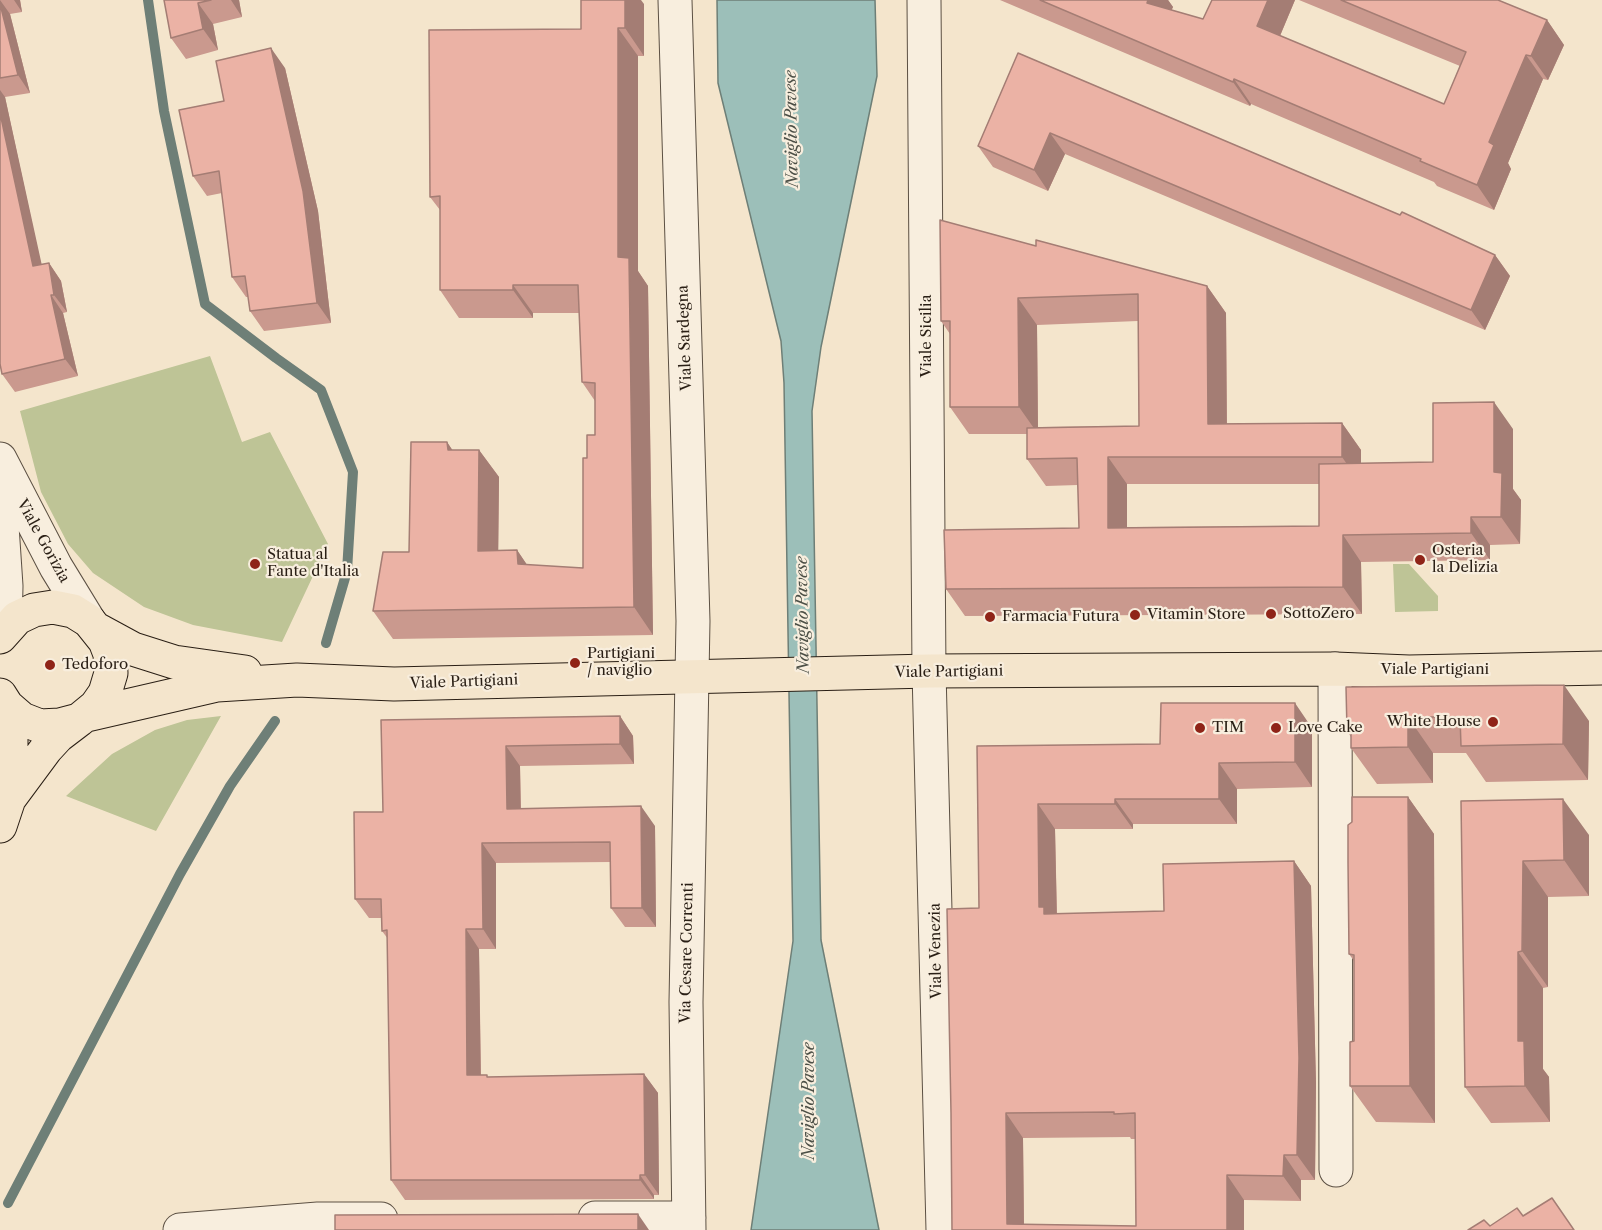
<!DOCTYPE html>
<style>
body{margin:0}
canvas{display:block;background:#f4e5cc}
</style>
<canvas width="1602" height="1230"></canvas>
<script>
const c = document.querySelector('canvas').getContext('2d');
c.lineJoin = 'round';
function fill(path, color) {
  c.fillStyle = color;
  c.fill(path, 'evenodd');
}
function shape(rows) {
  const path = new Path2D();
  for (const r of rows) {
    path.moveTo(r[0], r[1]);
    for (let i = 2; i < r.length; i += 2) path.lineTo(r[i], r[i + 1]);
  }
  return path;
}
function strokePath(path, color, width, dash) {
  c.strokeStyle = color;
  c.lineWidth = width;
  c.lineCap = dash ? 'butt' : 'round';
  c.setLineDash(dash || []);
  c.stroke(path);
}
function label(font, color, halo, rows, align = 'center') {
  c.font = font + ' "Libre Caslon Text",serif';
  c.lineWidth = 4.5;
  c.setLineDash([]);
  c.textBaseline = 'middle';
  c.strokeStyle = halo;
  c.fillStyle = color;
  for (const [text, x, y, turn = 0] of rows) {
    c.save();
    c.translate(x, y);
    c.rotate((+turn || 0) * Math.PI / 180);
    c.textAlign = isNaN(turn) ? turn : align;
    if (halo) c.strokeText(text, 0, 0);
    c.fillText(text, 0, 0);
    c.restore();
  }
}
const green = shape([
 [210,356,242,442,270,432,328,544,282,642,193,625,144,607,93,573,68,544,41,492,20,411],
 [1393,564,1409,564,1438,596,1438,611,1395,612],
 [221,716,156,831,66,796,112,754,155,730,187,720]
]);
const water = shape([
 [717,0,875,0,877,76,821,347,812,411,821,940,879,1230,751,1230,793,941,784,383,781,341,718,83,717,0]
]);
const stream = shape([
 [148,0,164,111,205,304,276,358,321,390,353,472,347,571,326,643],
 [8,1203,180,874,230,786,275,721]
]);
const minor = shape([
 [675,0,693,621,686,1002,689,1230],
 [924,0,929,671,943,1230],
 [0,459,56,567,89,621],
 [0,496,6,586,5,629,0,629],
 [1335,669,1336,1170],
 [595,1218,689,1218],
 [180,1230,318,1219,381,1219]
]);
const major = shape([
 [98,630,133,649,174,662,245,672],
 [0,637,17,618,34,610,53,607,73,611,89,621,105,641,110,654,111,673,105,693,96,706,79,720,60,725,40,726,22,719,7,706,0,695],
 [87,715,217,685,297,680,394,684,929,671,1335,669,1409,672,1602,668],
 [9,799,46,749,58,736,79,720],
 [0,826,9,799,11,776,11,739,7,706]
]);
const wall = shape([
 [0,0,20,0,22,12,10,14,30,93,5,97,41,265,49,263,61,281,67,312,63,313,78,376,15,392,2,374,0,364],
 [164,0,239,0,242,17,213,24,218,50,186,59,171,38],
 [1000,0,1168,0,1173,7,1171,10,1203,19,1212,0,1295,0,1280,36,1444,104,1460,66,1299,0,1498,0,1547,20,1564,45,1548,80,1543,79,1508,163,1511,169,1494,210,1437,186,1434,182,1251,104,1250,106],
 [644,4,644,56,638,56,638,271,648,286,653,635,393,639,373,611,409,552,447,442,452,450,479,450,499,477,498,550,517,550,527,565,583,568,587,458,595,435,595,401,582,382,579,313,533,313,533,318,459,318,440,290,440,210,430,197,581,29],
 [1018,53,1400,215,1495,255,1510,276,1485,330,1065,154,1048,191,993,167,978,146],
 [285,68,318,211,331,323,264,331,250,311,248,297,246,297,232,277,222,193,207,196,193,176,224,101],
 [1036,246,1207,286,1226,313,1227,424,1342,423,1361,450,1361,463,1433,462,1513,429,1513,489,1521,500,1520,544,1490,545,1490,560,1361,562,1362,614,965,616,946,589,1079,528,1078,485,1046,486,1027,459,1027,434,969,434,950,407,950,334,941,321],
 [1138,321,1139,426,1038,427,1037,325],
 [1127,484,1319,484,1319,526,1127,527],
 [1346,687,1589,721,1588,780,1486,782,1466,753,1433,753,1433,783,1377,784,1351,748,1351,737,1347,731],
 [620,716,633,736,634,764,520,766,521,809,655,826,656,927,625,927,611,908,611,862,496,863,496,949,479,949,481,1075,488,1077,644,1074,658,1093,659,1195,654,1195,654,1199,405,1200,391,1180,388,939,382,931,381,918,369,918,355,899,383,812,381,720],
 [1312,728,1312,787,1237,789,1237,824,1133,824,1133,829,1055,829,1057,914,1164,911,1294,861,1311,886,1316,1083,1315,1180,1301,1180,1301,1201,1244,1200,1244,1230,952,1230,979,908,977,746,1160,744],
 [1130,1137,1131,1139,1135,1139,1136,1226,1024,1224,1023,1138],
 [1408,797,1434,834,1435,1123,1376,1122,1350,1086,1354,1041,1354,961,1349,954],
 [1461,801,1589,835,1589,896,1548,897,1548,987,1543,988,1543,1069,1549,1077,1550,1122,1491,1123,1465,1087]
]);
const shadedWall = shape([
 [0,0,10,14,30,93,18,75,0,4],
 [14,0,20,0,22,12],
 [231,0,239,0,242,17],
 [625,0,641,0,644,4,644,56,625,28],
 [1148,0,1168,0,1173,7,1164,28,1147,3],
 [1268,0,1295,0,1274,50,1257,26],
 [198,3,213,24,218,50,203,29],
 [1547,20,1564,45,1548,80,1531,56],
 [618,28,638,56,638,271,648,286,653,635,634,607,618,257],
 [271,48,285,68,318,211,331,323,317,303],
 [1526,55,1543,79,1508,163,1511,169,1494,210,1477,185,1489,142],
 [1234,79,1251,104,1250,106,1233,82],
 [0,90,5,97,46,284,33,266,0,113],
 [1050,133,1065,154,1048,191,1034,170],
 [1495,255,1510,276,1485,330,1471,310],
 [49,263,61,281,67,312,54,295],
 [513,285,533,313,533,318,513,290],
 [1207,286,1226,313,1227,451,1208,424],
 [51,295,63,313,78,376,65,359],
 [1018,298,1037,325,1038,434,1019,407],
 [1494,402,1513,429,1513,489,1521,500,1520,544,1501,517,1494,472],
 [1342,423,1361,450,1361,484,1342,457],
 [447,442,466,470,448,450],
 [479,450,499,477,498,579,478,551],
 [1108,457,1127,484,1127,555,1108,528],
 [1471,517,1490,545,1490,560,1471,533],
 [1343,535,1361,562,1362,614,1343,587],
 [517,550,536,578,518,564],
 [1564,685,1589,721,1588,780,1563,744],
 [1295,703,1312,728,1312,787,1295,762],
 [620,716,633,736,634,764,620,744],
 [1408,717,1433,753,1433,783,1408,747],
 [506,746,520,766,521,829,507,809],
 [1219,763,1237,789,1237,824,1219,799],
 [1408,797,1434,834,1435,1123,1410,1086],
 [1115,799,1133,824,1133,829,1115,804],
 [1563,799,1589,835,1589,896,1564,860],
 [1038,804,1055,829,1057,925,1062,939,1039,907],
 [641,806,655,826,656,927,642,908],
 [482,843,496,863,496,949,483,929],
 [1294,861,1311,886,1316,1083,1315,1180,1297,1155],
 [1523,861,1548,897,1548,987,1522,951],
 [466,929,479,949,481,1094,467,1075],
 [1518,952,1543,988,1543,1069,1549,1077,1550,1122,1525,1086,1518,1041],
 [644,1074,658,1093,659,1195,645,1175],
 [1006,1113,1023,1138,1024,1230,1007,1224],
 [1284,1155,1301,1180,1301,1201,1283,1176],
 [640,1175,654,1195,654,1199,640,1180],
 [1227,1175,1244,1200,1244,1230,1227,1230],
 [638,1214,649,1230,638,1230]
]);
const building = shape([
 [164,0,211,0,198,3,203,29,171,38,164,0],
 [581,0,625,0,625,28,618,28,618,257,629,258,634,607,373,611,383,552,409,552,411,442,447,442,448,450,479,450,478,551,517,550,518,564,583,568,583,458,587,458,587,435,595,435,595,383,582,382,578,285,513,285,513,290,440,290,440,196,430,197,429,30,581,29,581,0],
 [1040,0,1148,0,1147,3,1203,19,1212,0,1268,0,1257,26,1444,104,1466,52,1341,0,1498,0,1547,20,1531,56,1526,55,1489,142,1494,145,1477,185,1420,161,1421,159,1234,79,1233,82,1040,0],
 [0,4,18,75,0,78,0,4],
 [271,48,303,191,317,303,250,311,245,276,232,277,219,171,193,176,179,110,224,101,216,61,271,48],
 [1018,53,1400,215,1402,212,1495,255,1471,310,1050,133,1034,170,978,146,1018,53],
 [0,113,33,266,49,263,54,295,51,295,65,359,2,374,0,364,0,113],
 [940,220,1036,246,1036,240,1207,286,1208,424,1342,423,1342,457,1108,457,1108,528,1319,526,1319,464,1433,462,1433,403,1494,402,1494,472,1502,473,1501,517,1471,517,1471,533,1343,535,1343,587,946,589,944,530,1079,528,1077,458,1027,459,1027,428,1139,426,1138,294,1018,298,1019,407,950,407,950,321,941,321,940,220],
 [1564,685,1563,744,1461,746,1460,717,1408,717,1408,747,1351,748,1351,732,1347,731,1346,687,1564,685],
 [1161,703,1295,703,1295,762,1219,763,1219,799,1115,799,1115,804,1038,804,1039,907,1044,907,1044,914,1164,911,1163,864,1294,861,1299,1058,1297,1155,1284,1155,1283,1176,1227,1175,1227,1230,952,1230,951,1113,947,909,979,908,977,746,1160,744,1161,703],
 [1114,1112,1114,1114,1135,1113,1136,1226,1007,1224,1006,1113,1114,1112],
 [620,716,620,744,506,746,507,809,641,806,642,908,611,908,610,842,482,843,483,929,466,929,467,1075,487,1075,487,1077,644,1074,645,1175,640,1175,640,1180,391,1180,387,930,382,931,381,899,355,899,354,812,383,812,381,720,620,716],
 [1352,797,1408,797,1410,1086,1350,1086,1350,1042,1354,1041,1354,955,1349,954,1348,862,1348,825,1352,822,1352,797],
 [1563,799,1564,860,1523,861,1522,951,1518,952,1518,1041,1524,1041,1525,1086,1465,1087,1461,801,1563,799],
 [1552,1198,1574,1230,1468,1230,1484,1220,1490,1226,1517,1208,1523,1216,1552,1198],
 [638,1214,638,1230,335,1230,335,1215,638,1214]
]);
const markers = [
 [1420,560,6,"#8f2418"],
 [255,564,6,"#8f2418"],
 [1271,614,6,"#8f2418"],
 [1135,615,6,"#8f2418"],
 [990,617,6,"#8f2418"],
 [575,663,6,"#8f2418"],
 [50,665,6,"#8f2418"],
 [1493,722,6,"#8f2418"],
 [1200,728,6,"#8f2418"],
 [1276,728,6,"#8f2418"]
];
const streetNames = [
 ["Viale Sicilia",927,336,-90],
 ["Viale Sardegna",685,338,-92],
 ["Viale Gorizia",43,541,61],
 ["Viale Partigiani",1435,670],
 ["Viale Partigiani",949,672,-1],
 ["Viale Partigiani",464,682,-2],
 ["Viale Venezia",936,951,-91],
 ["Via Cesare Correnti",687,953,-89]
];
const poiNames = [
 ["Osteria",1432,551],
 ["la Delizia",1432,568],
 ["Statua al",267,555],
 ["Fante d'Italia",267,572],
 ["SottoZero",1283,614],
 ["Vitamin Store",1147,615],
 ["Farmacia Futura",1002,617],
 ["Partigiani",587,654],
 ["/ naviglio",587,671],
 ["Tedoforo",62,665],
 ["White House",1481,722,"right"],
 ["TIM",1212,728],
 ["Love Cake",1288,728]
];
const waterNames = [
 ["Naviglio Pavese",792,129,-91],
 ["Naviglio Pavese",803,615,-91],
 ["Naviglio Pavese",809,1101,-90]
];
fill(green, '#bec496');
fill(water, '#9cbfb9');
strokePath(water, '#6e7f77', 1.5);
strokePath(stream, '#6e7f77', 10);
strokePath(minor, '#5c5043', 35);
strokePath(major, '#2a1f15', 35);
strokePath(minor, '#f8eede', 33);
strokePath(major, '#f4e5cc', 33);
fill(wall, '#ca998e');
fill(shadedWall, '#a47d74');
fill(building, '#ebb2a5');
strokePath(building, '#a47d74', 1.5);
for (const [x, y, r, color] of markers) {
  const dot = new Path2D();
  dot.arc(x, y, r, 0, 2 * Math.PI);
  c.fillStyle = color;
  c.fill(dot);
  strokePath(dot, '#f8eede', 2);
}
label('15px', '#2a1f15', '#f8eede', streetNames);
label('15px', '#2a1f15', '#f8eede', poiNames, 'left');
label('italic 16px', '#4c4f46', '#f8eede', waterNames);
</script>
